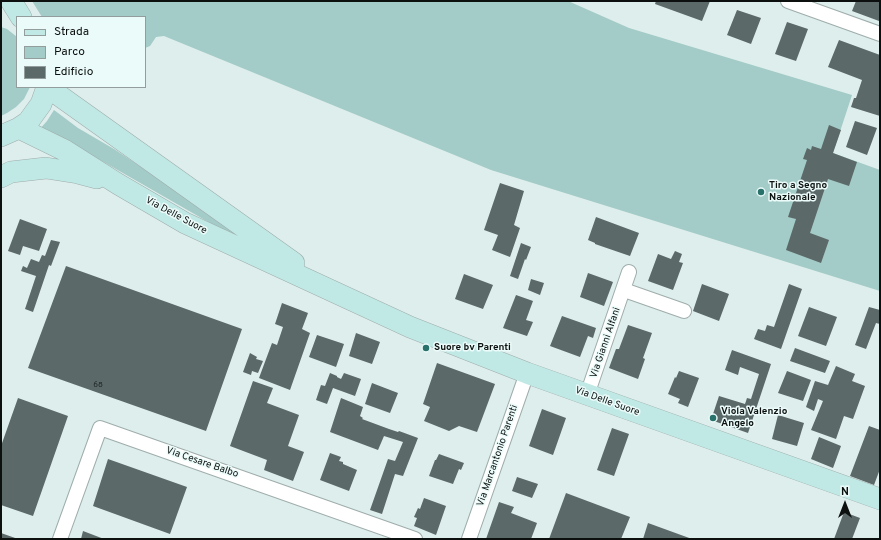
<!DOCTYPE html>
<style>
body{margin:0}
#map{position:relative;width:881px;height:540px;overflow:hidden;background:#deeeec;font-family:Overpass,sans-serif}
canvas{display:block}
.frame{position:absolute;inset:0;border:2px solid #0c1110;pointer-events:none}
.legend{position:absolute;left:16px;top:16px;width:130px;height:72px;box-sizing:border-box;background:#ebfbf9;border:1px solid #929d9c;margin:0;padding:5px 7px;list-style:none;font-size:12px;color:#0c1110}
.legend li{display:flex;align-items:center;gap:8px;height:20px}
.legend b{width:20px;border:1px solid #929d9c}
.north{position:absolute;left:825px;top:484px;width:40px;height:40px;-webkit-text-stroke:3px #ebfbf9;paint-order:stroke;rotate:0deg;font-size:11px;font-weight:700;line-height:16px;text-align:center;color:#0c1110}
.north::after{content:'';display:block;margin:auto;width:14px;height:18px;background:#0c1110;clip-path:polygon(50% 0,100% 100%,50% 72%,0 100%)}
</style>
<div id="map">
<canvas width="881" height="540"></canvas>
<div class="frame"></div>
<ul class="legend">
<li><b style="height:5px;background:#c0e9e6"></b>Strada</li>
<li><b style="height:11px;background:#a3cbc7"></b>Parco</li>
<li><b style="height:11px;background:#5b6968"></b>Edificio</li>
</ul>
<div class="north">N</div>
</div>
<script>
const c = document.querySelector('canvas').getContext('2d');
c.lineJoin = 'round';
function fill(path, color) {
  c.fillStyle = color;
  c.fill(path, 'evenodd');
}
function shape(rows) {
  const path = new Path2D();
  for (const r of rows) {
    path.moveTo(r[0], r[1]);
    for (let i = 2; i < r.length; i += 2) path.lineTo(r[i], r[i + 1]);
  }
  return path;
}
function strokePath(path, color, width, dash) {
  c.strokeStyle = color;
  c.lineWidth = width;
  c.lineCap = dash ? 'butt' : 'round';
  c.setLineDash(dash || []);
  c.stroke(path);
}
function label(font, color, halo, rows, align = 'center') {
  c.font = font + ' Overpass,sans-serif';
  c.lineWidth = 3;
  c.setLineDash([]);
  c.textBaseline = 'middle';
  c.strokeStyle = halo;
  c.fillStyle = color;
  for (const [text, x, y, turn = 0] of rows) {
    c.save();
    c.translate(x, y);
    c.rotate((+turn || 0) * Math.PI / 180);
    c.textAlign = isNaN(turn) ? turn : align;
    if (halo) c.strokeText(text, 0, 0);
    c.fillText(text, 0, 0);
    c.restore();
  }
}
const green = shape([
 [32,1,568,1,629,28,852,95,833,153,880,170,880,291,491,170,164,36,156,37,150,46,145,48,145,17,42,17],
 [1,27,7,29,17,37,17,87,30,87,24,99,16,107,7,113,1,116],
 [54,110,78,128,114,149,242,234,238,239,60,137,38,131,47,121]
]);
const building = shape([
 [656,1,710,1,702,21,655,4],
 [856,1,880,1,879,21,852,11],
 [737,10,761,18,751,44,727,35],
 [787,22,808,29,796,61,775,54],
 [839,40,880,55,880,116,851,107,854,98,856,98,862,80,828,67],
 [855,121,877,128,867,155,846,147],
 [829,125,841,130,833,153,857,162,849,186,828,179,810,233,829,240,821,263,786,250,796,219,788,217,807,160,803,159,807,148,811,150,812,146,821,149],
 [500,183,524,191,514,225,520,228,510,257,492,250,498,235,484,230],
 [596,217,639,233,630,256,595,244,595,243,588,240],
 [20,219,47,229,39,251,23,246,20,255,8,251],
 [51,240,60,242,51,266,49,265,33,312,25,309,36,276,21,271,23,266,27,268,31,259,39,262,42,255,45,256],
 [521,243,531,247,526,260,525,259,518,279,510,276],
 [675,251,682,254,679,262,683,263,673,290,648,281,658,254,671,259],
 [66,266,242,329,206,431,28,368],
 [588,273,613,282,604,306,580,297],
 [464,274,493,285,483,309,455,299],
 [531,279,544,283,540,295,528,290],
 [702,284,729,294,719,321,693,311],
 [789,284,802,289,781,349,754,339,758,329,765,331,767,325,774,327],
 [516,295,533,301,526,320,533,322,527,336,503,328],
 [282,303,308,313,302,329,310,333,290,390,259,378,272,343,277,345,283,327,275,324],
 [809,307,837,317,826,346,798,336],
 [869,307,880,310,880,324,876,323,866,349,855,345],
 [562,316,596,328,593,338,588,336,580,357,550,346],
 [628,325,652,333,643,358,645,359,638,379,609,368,616,349,619,349],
 [356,333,380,342,372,364,349,356],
 [317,335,344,344,336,367,309,357],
 [795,348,830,361,825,373,790,361],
 [732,350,771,364,748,433,711,420,719,396,745,404,747,398,751,399,759,374,740,367,738,375,725,370],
 [250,353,257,357,256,359,263,361,258,373,252,371,251,375,243,372],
 [437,363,495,384,477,432,459,426,449,431,424,421,430,407,423,404],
 [836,366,855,374,852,381,865,386,853,419,844,416,836,439,811,430,823,401,818,399,814,411,806,407,815,381,828,385],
 [679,371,699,378,688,407,678,403,680,399,668,394,675,377,676,378],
 [787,371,811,380,803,401,778,393],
 [330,373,337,376,337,377,341,379,344,373,361,379,355,396,333,388,327,404,316,400,321,385,325,386],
 [253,381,273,388,267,403,299,415,288,446,304,452,293,481,264,470,267,460,230,446],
 [372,383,398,393,390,413,365,404],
 [18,398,68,416,33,516,1,505,1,446],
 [341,398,363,407,360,416,363,418,362,419,389,429,398,432,399,431,418,438,403,476,395,474,382,514,370,510,388,459,395,461,403,442,384,436,378,450,330,432],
 [542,409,566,418,553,455,529,446],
 [778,415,804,423,797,446,772,439],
 [869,426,880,430,880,469,874,485,850,476],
 [612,428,629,434,614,476,597,470],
 [819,437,841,446,833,468,811,459],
 [330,453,341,457,339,461,343,462,343,464,357,470,349,491,320,480],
 [439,454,464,463,461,470,459,469,453,484,429,476,435,460,436,460],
 [108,459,187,487,170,534,93,506],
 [517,477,538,484,532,498,512,491],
 [566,493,630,517,621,539,549,539],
 [424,498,446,506,436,535,414,526,417,518,414,517,418,508,420,509],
 [499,502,514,507,511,513,537,523,531,539,486,539],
 [844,512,860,518,852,539,834,539],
 [648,523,692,539,643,539],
 [83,531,104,539,81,539],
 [1,533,18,539,1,539]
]);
const street = shape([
 [788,1,880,34],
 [624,290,684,311],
 [587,395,629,272],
 [60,539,100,428,415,539],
 [469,539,527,373]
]);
const secondary = shape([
 [11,1,21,17],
 [51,87,57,94,294,263],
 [19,128,66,151,118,184,185,223,410,327,527,373,880,499],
 [1,136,19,128,28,122,41,104,47,87],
 [1,177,11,172,46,168,78,173,97,178]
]);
const markers = [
 [761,192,4,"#29726c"],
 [426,348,4,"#29726c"],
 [713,418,4,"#29726c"]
];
const numberNames = [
 ["68",98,385]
];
const poiNames = [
 ["Tiro a Segno",769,186],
 ["Nazionale",769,198],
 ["Suore bv Parenti",434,348],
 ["Viola Valenzio",721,412],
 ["Angelo",721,424]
];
const streetNames = [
 ["Via Delle Suore",176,216,28],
 ["Via Gianni Alfani",606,343,-71],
 ["Via Delle Suore",607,402,20],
 ["Via Marcantonio Parenti",498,456,-71],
 ["Via Cesare Balbo",202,463,19]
];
fill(green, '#a3cbc7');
fill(building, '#5b6968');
strokePath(street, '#9eadab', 16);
strokePath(secondary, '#9eadab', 22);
strokePath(street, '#fff', 14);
strokePath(secondary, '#c0e9e6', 21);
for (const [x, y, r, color] of markers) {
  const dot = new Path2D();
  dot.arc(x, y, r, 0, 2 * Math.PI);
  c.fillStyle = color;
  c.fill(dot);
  strokePath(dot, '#ebfbf9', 1.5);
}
label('8px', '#202726', null, numberNames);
label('bold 10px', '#0c1110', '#ebfbf9', poiNames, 'left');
label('10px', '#0c1110', '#ebfbf9', streetNames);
</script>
